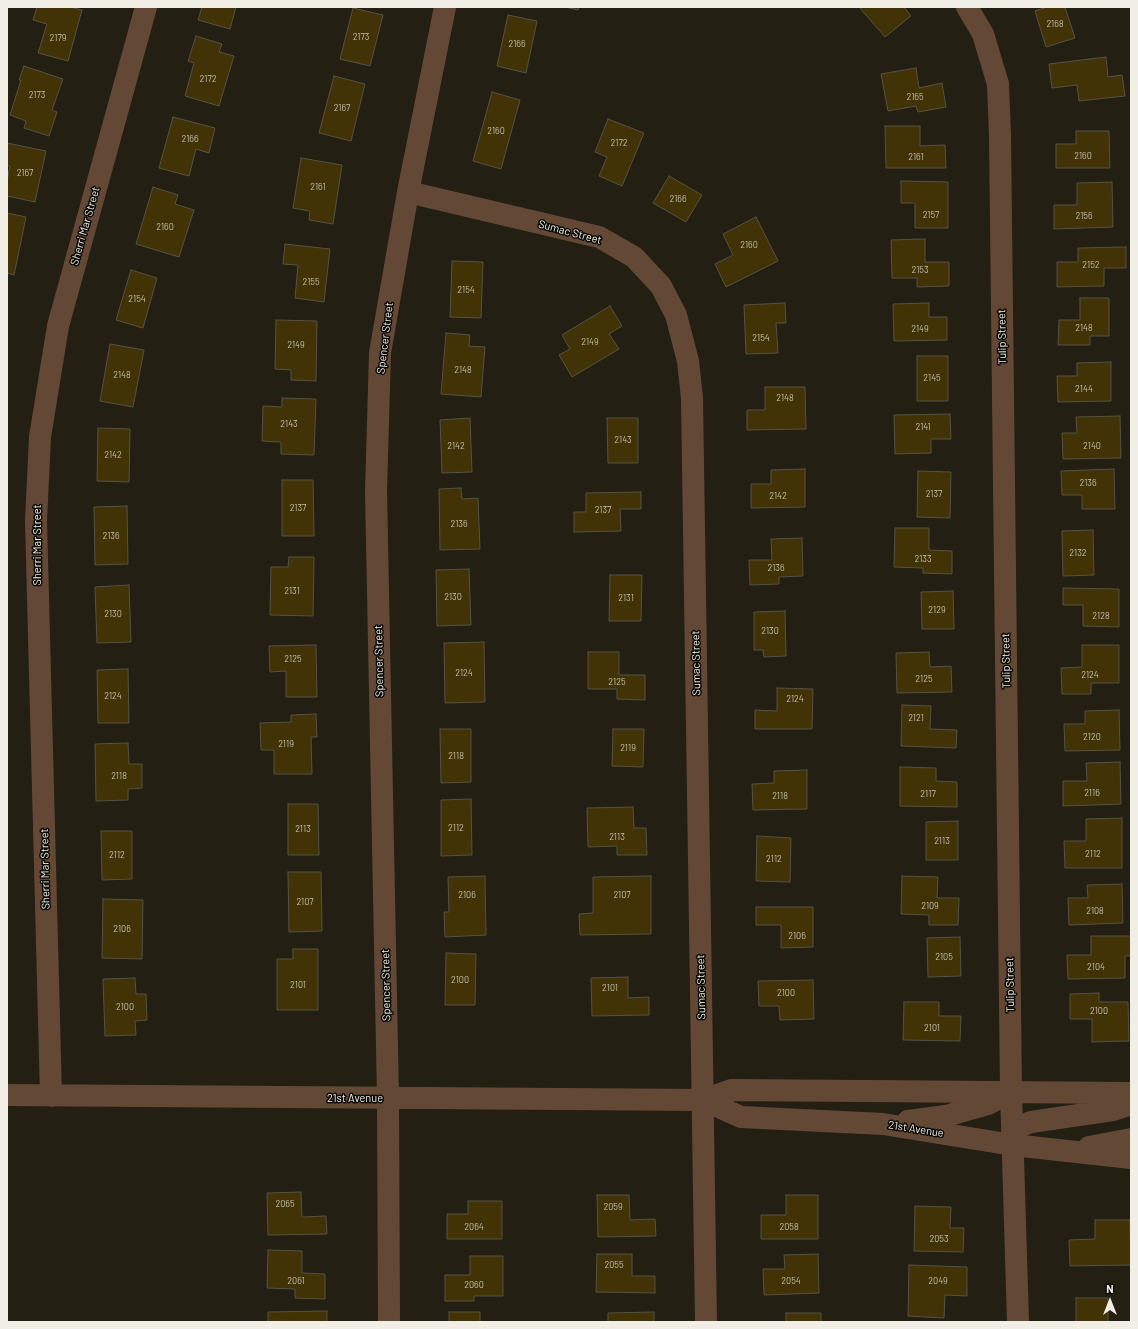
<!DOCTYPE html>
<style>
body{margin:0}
#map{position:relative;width:1138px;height:1329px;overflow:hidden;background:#231f13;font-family:Barlow,sans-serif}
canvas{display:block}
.frame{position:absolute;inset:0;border:8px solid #f1eee6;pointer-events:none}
.north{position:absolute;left:1090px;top:1281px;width:40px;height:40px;-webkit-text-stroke:3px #0a0905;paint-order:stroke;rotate:0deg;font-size:11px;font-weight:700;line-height:16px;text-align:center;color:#f1eee6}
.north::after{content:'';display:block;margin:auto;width:14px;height:18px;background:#f1eee6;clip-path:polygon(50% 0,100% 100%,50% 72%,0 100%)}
</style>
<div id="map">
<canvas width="1138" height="1329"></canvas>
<div class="frame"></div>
<div class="north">N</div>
</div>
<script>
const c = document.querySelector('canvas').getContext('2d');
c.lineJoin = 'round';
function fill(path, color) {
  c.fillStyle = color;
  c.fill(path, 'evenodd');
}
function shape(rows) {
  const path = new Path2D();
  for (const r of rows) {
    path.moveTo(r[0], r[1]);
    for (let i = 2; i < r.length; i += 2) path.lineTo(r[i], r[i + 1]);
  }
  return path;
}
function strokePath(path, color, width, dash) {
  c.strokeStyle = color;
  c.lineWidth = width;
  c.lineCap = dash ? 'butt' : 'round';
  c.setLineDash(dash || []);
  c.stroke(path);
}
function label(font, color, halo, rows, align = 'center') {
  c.font = font + ' Barlow,sans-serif';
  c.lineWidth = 3;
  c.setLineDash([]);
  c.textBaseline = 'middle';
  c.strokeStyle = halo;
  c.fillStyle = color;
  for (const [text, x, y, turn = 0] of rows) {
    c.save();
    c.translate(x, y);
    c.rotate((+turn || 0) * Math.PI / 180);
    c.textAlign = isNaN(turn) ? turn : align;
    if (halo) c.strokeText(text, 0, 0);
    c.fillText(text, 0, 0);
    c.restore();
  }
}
const building = shape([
 [37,7,70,7,82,10,68,61,38,53,47,24,33,20,37,7],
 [202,7,236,7,230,29,198,20,202,7],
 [565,7,579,7,578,10,565,7],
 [859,7,904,7,911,16,885,37,859,7],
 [1047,7,1065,7,1075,38,1046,47,1035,11,1047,7],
 [353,8,383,15,370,66,340,59,353,8],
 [508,15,537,21,526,73,497,66,508,15],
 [196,36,222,44,219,52,234,56,219,106,185,96,194,63,188,61,196,36],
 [1106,57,1108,77,1122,75,1125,96,1079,101,1077,85,1052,88,1049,64,1106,57],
 [24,66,63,79,52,110,57,112,49,136,24,128,26,121,10,115,21,80,19,80,24,66],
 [916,68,919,88,942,83,946,107,918,112,916,106,888,111,881,74,916,68],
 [334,76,365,84,351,141,319,133,334,76],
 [492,92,520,100,501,169,473,161,492,92],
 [173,117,215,128,209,153,196,149,189,176,159,168,173,117],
 [608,119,644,133,622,186,599,176,607,157,595,152,608,119],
 [885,126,920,126,920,146,945,145,946,168,886,168,885,126],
 [1076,131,1109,131,1110,168,1056,168,1056,144,1076,144,1076,131],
 [7,143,46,151,35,202,7,196,7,181,10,166,7,166,7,143],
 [301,158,342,165,333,224,309,220,310,211,293,208,301,158],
 [669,176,702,195,686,222,653,203,669,176],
 [901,181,948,182,948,228,915,228,915,203,901,203,901,181],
 [1112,182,1113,227,1054,229,1054,205,1077,205,1077,183,1112,182],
 [153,187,178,195,175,204,194,210,179,257,136,244,153,187],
 [7,213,26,217,14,275,7,273,7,213],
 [756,217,778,261,726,287,715,264,733,255,723,234,756,217],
 [925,239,925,262,949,262,949,286,917,287,917,278,892,278,891,240,925,239],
 [285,244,330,249,324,302,295,298,298,265,283,264,285,244],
 [1126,247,1126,268,1104,268,1104,286,1057,287,1057,262,1078,262,1078,248,1126,247],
 [452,261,483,262,481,318,450,317,452,261],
 [131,270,157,278,143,328,116,320,131,270],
 [1080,298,1109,298,1109,336,1090,336,1090,345,1058,345,1059,320,1080,320,1080,298],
 [785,303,786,323,776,323,778,353,746,354,744,305,785,303],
 [929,303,929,317,947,317,947,340,894,341,893,304,929,303],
 [610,306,622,326,609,334,619,349,572,377,559,355,570,349,562,335,610,306],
 [276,320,317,321,316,381,291,380,291,370,275,369,276,320],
 [446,333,470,335,469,346,485,347,481,397,441,394,446,333],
 [110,344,144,350,133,407,100,401,110,344],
 [917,356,948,356,948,401,917,401,917,356],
 [1111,362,1111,401,1058,402,1057,376,1077,376,1077,363,1111,362],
 [765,387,805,387,806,429,747,430,747,410,765,410,765,387],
 [282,398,316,399,314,455,281,454,281,442,262,441,263,406,282,407,282,398],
 [950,414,951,439,931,439,931,453,895,454,894,415,950,414],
 [1120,416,1121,458,1063,459,1062,433,1077,433,1076,417,1120,416],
 [470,418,472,472,442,473,440,420,470,418],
 [607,418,638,418,638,463,608,463,607,418],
 [98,428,130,429,129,482,97,481,98,428],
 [805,469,805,507,751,508,751,484,771,484,771,470,805,469],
 [1114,469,1115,509,1082,509,1082,495,1062,495,1061,471,1114,469],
 [918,471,951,472,950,518,917,517,918,471],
 [282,480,313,480,314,536,282,536,282,480],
 [461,488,462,499,478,498,480,549,440,550,439,489,461,488],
 [641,492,641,509,620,509,621,531,574,532,574,512,586,512,586,493,641,492],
 [127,506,128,564,95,565,94,507,127,506],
 [895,528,929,528,929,550,952,551,952,574,923,573,923,568,894,567,895,528],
 [1093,530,1094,575,1063,576,1062,531,1093,530],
 [802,538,803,576,779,577,779,584,750,585,749,560,772,560,771,539,802,538],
 [289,557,314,557,313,616,270,615,271,567,288,567,289,557],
 [469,569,471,625,437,626,436,570,469,569],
 [610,575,642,575,641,621,609,621,610,575],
 [129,585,131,642,97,643,95,587,129,585],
 [1063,588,1119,589,1119,627,1083,626,1083,605,1063,605,1063,588],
 [953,591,954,629,922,629,921,592,953,591],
 [785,611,786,656,764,657,763,650,754,650,754,612,785,611],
 [484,642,485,702,445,703,444,643,484,642],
 [316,645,317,697,286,697,286,671,270,672,269,646,316,645],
 [1082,645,1119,645,1119,683,1091,683,1091,694,1062,694,1061,668,1082,667,1082,645],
 [588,652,619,652,619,675,645,675,645,700,617,699,617,689,588,689,588,652],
 [929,652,930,667,951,666,952,692,897,693,896,653,929,652],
 [128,669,129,723,98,723,97,670,128,669],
 [777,688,813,689,812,729,755,729,755,710,777,711,777,688],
 [902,705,931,706,930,729,957,730,956,748,901,746,902,705],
 [1119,710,1120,750,1065,751,1064,724,1085,724,1085,711,1119,710],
 [316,714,317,737,311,737,312,774,274,774,274,750,261,750,260,723,291,722,291,715,316,714],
 [440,729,471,729,471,782,441,783,440,729],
 [613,729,644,729,643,767,612,766,613,729],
 [128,743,129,764,142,764,142,788,128,789,128,800,96,801,95,744,128,743],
 [1120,762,1121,804,1063,806,1063,781,1087,781,1086,763,1120,762],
 [900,767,936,768,936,781,957,782,957,807,900,806,900,767],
 [807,770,807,809,753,810,752,784,774,783,774,771,807,770],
 [471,799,472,855,441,856,441,800,471,799],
 [288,804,318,804,319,855,288,855,288,804],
 [633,807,634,828,646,828,647,855,617,855,617,846,588,847,587,808,633,807],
 [1122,818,1122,868,1065,868,1064,841,1086,841,1086,819,1122,818],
 [958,821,958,860,926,860,926,822,958,821],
 [101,831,132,831,132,879,102,880,101,831],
 [757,836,791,838,790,882,756,881,757,836],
 [288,872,321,872,322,931,289,932,288,872],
 [485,876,486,935,445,937,444,912,449,912,448,877,485,876],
 [651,876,651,934,580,935,579,914,593,913,593,877,651,876],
 [902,876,938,877,937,898,959,898,958,925,929,925,929,915,901,914,902,876],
 [1122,884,1123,923,1069,925,1068,898,1088,898,1087,885,1122,884],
 [103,899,143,900,142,959,102,958,103,899],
 [756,907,813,907,813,947,781,948,781,925,756,925,756,907],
 [1091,936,1131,936,1131,956,1125,956,1125,978,1068,979,1067,955,1091,955,1091,936],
 [960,937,961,976,928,977,927,938,960,937],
 [293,949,318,949,318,1010,277,1010,277,959,293,959,293,949],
 [446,953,476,954,475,1005,445,1005,446,953],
 [628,977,628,998,649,997,649,1015,592,1016,591,978,628,977],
 [135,978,136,994,146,994,147,1020,135,1021,136,1035,105,1036,103,979,135,978],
 [813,980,814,1019,780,1020,779,1006,759,1006,758,981,813,980],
 [1099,993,1099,1002,1128,1002,1129,1041,1092,1042,1092,1019,1070,1019,1070,994,1099,993],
 [904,1002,939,1002,939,1016,961,1016,960,1041,903,1040,904,1002],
 [301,1192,302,1217,326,1216,327,1234,268,1235,267,1193,301,1192],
 [597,1195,629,1195,630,1220,655,1219,656,1236,598,1237,597,1195],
 [786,1195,818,1195,818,1239,761,1239,761,1215,786,1215,786,1195],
 [468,1201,502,1201,502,1239,447,1239,447,1214,468,1214,468,1201],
 [915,1206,951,1207,950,1228,964,1228,963,1252,914,1251,915,1206],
 [1095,1220,1130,1220,1131,1265,1070,1266,1069,1240,1095,1239,1095,1220],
 [268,1250,302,1251,302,1273,325,1274,325,1299,295,1298,295,1289,267,1288,268,1250],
 [597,1254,632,1254,632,1276,655,1276,655,1293,596,1292,597,1254],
 [818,1254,819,1293,764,1295,763,1269,785,1269,784,1255,818,1254],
 [470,1256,503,1256,503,1296,474,1296,474,1301,445,1301,445,1275,470,1275,470,1256],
 [909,1265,967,1267,967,1296,945,1295,944,1318,908,1316,909,1265],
 [1076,1298,1108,1298,1108,1322,1076,1322,1076,1298],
 [327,1311,327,1322,268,1322,268,1312,327,1311],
 [449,1312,480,1312,480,1322,449,1322,449,1312],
 [654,1312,654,1322,608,1322,608,1313,654,1312],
 [786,1313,821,1313,821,1322,786,1322,786,1313]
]);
const minor = shape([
 [967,7,983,34,998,84,1000,136,1011,1091,1018,1322],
 [408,192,599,237,634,257,661,286,676,315,688,361,692,398,706,1322],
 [7,1095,703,1100,731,1090,1131,1093],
 [51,1096,36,521,40,437,58,326,146,7],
 [703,1100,741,1117,883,1124,1013,1145,1131,1158],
 [908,1121,946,1116,988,1104,1005,1095],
 [1013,1129,1031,1122,1113,1110,1131,1104],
 [1089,1147,1131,1139],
 [389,1322,388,1098,376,491,380,353,408,192,445,7]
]);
const numberNames = [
 ["2168",1055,24],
 ["2173",361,37],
 ["2179",58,38],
 ["2166",517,44],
 ["2172",208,79],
 ["2173",37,95],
 ["2165",915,97],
 ["2167",342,108],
 ["2160",496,131],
 ["2166",190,139],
 ["2172",619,143],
 ["2160",1083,156],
 ["2161",916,157],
 ["2167",25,173],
 ["2161",318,187],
 ["2166",678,199],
 ["2157",931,215],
 ["2156",1084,216],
 ["2160",165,227],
 ["2160",749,245],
 ["2152",1091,265],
 ["2153",920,270],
 ["2155",311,282],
 ["2154",466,290],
 ["2154",137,299],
 ["2148",1084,328],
 ["2149",920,329],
 ["2154",761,338],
 ["2149",590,342],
 ["2149",296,345],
 ["2148",463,370],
 ["2148",122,375],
 ["2145",932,378],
 ["2144",1084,389],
 ["2148",785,398],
 ["2143",289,424],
 ["2141",923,427],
 ["2143",623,440],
 ["2142",456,446],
 ["2140",1092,446],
 ["2142",113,455],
 ["2136",1088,483],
 ["2137",934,494],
 ["2142",778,496],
 ["2137",298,508],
 ["2137",603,510],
 ["2136",459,524],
 ["2136",111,536],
 ["2132",1078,553],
 ["2133",923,559],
 ["2136",776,568],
 ["2131",292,591],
 ["2130",453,597],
 ["2131",626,598],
 ["2129",937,610],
 ["2130",113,614],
 ["2128",1101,616],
 ["2130",770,631],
 ["2125",293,659],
 ["2124",464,673],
 ["2124",1090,675],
 ["2125",924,679],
 ["2125",617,682],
 ["2124",113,696],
 ["2124",795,699],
 ["2121",916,718],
 ["2120",1092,737],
 ["2119",286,744],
 ["2119",628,748],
 ["2118",456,756],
 ["2118",119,776],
 ["2116",1092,793],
 ["2117",928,794],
 ["2118",780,796],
 ["2112",456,828],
 ["2113",303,829],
 ["2113",617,837],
 ["2113",942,841],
 ["2112",1093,854],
 ["2112",117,855],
 ["2112",774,859],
 ["2106",467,895],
 ["2107",622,895],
 ["2107",305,902],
 ["2109",930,906],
 ["2108",1095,911],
 ["2106",122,929],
 ["2106",797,936],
 ["2105",944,957],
 ["2104",1096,967],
 ["2100",460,980],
 ["2101",298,985],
 ["2101",610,988],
 ["2100",786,993],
 ["2100",125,1007],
 ["2100",1099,1011],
 ["2101",932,1028],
 ["2065",285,1204],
 ["2059",613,1207],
 ["2064",474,1227],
 ["2058",789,1227],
 ["2053",939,1239],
 ["2055",614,1265],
 ["2061",296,1281],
 ["2054",791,1281],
 ["2049",938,1281],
 ["2060",474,1285]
];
const streetNames = [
 ["Sherri Mar Street",85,226,-74],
 ["Sumac Street",570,232,15],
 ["Tulip Street",1002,337,-91],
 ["Spencer Street",385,338,-83],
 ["Sherri Mar Street",37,545,-90],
 ["Spencer Street",379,661,-91],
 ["Tulip Street",1006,661,-91],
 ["Sumac Street",696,663,-91],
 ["Sherri Mar Street",45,869,-91],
 ["Spencer Street",386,985,-91],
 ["Tulip Street",1010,985,-91],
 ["Sumac Street",701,987,-91],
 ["21st Avenue",355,1098],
 ["21st Avenue",916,1129,9]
];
fill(building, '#413305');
strokePath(building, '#565245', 1);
strokePath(minor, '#634935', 22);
label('9px', '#c5bfae', null, numberNames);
label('11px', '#f1eee6', '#0a0905', streetNames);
</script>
